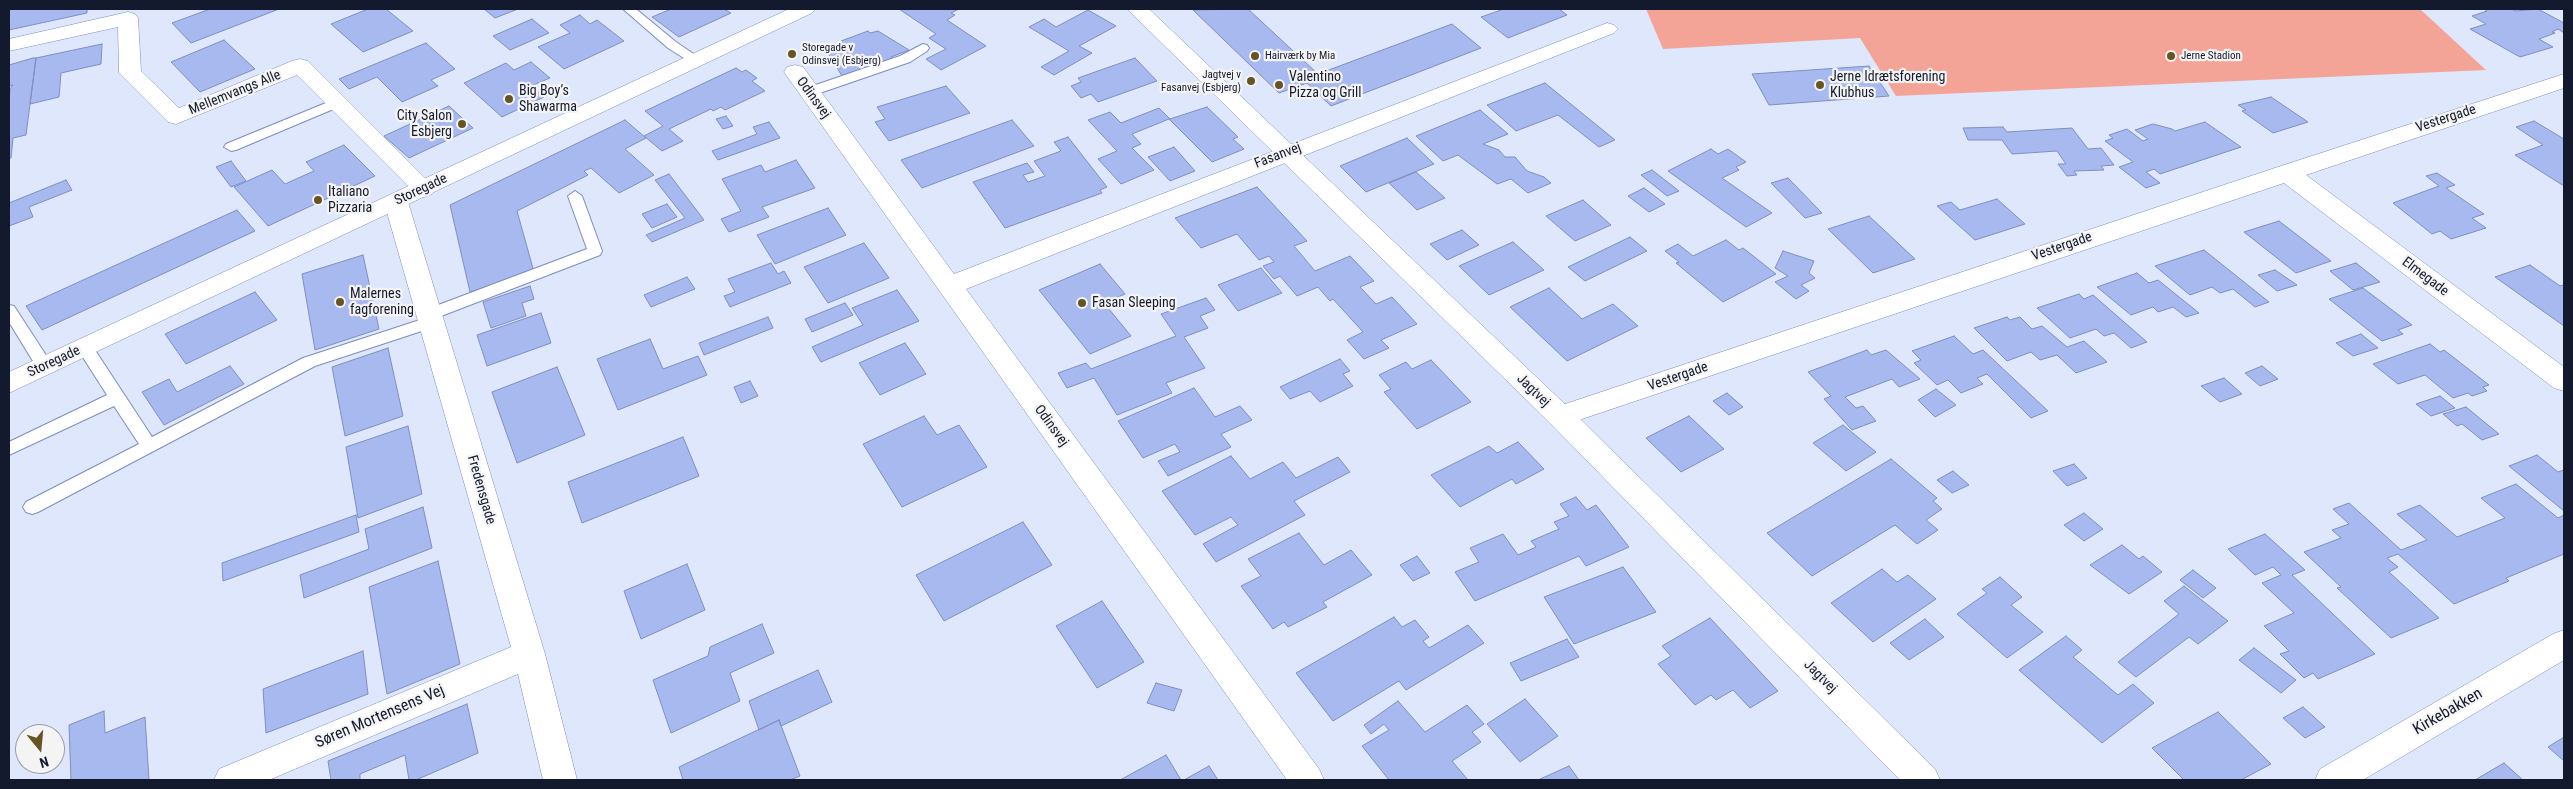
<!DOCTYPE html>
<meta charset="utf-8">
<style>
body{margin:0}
#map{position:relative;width:2573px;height:789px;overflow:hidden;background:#dfe7fd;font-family:"Roboto Condensed",sans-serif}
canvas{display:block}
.frame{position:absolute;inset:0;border:10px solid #141a2e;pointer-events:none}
.north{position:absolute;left:15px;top:724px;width:50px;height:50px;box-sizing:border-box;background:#f4f4f4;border:1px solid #9a9da5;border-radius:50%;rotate:163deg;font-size:14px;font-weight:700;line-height:20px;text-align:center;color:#141a2e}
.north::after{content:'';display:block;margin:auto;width:18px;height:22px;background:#665523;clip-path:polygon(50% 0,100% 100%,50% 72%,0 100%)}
</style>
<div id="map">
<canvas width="2573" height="789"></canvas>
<div class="frame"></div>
<div class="north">N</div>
</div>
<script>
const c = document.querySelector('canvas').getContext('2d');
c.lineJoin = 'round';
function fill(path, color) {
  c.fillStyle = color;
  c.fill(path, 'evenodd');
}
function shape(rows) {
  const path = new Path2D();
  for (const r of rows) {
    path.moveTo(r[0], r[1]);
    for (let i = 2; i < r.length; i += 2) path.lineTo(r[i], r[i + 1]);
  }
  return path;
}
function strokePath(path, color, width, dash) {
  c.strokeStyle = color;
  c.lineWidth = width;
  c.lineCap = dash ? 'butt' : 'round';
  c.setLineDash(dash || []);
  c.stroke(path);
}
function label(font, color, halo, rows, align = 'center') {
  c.font = font + ' "Roboto Condensed",sans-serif';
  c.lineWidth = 4.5;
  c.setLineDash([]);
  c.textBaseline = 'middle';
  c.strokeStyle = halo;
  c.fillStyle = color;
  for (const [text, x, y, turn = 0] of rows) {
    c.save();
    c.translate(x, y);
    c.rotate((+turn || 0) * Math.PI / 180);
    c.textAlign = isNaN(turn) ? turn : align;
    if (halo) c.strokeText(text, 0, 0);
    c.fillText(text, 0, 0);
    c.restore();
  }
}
const green = shape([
 [1646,9,2420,9,2486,70,1896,96,1860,38,1663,49]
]);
const building = shape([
 [9,9,87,9,87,13,9,30,9,9],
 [210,9,279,9,191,43,172,23,210,9],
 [368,9,386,9,413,31,363,52,331,24,368,9],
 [484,9,518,9,495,18,484,9],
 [671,9,724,9,731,13,679,37,652,17,671,9],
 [899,9,959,9,951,13,955,15,947,20,986,46,941,70,926,59,946,49,929,38,936,34,899,9],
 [1248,9,1318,74,1452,24,1481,48,1331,106,1307,83,1279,93,1193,10,1248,9],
 [1504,9,1559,9,1567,15,1508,38,1481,17,1504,9],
 [2484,9,2511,9,2516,11,2538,9,2564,23,2564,33,2558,29,2552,32,2555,33,2539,39,2553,47,2520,57,2470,29,2486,24,2472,16,2487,11,2484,9],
 [1088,10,1116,26,1079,46,1092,53,1054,75,1041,67,1069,51,1029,27,1044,19,1056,27,1088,10],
 [580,15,590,24,597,20,624,41,564,69,538,47,570,33,560,25,580,15],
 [532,19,549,33,510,50,493,36,532,19],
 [868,31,870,33,878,31,909,50,891,57,892,59,842,76,827,51,844,45,841,41,868,31],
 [224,40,255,69,200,92,171,62,224,40],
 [426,43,455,69,431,80,438,86,402,102,377,77,349,89,339,79,426,43],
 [102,44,101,64,61,73,59,97,30,104,36,58,102,44],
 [33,58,36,58,26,135,13,138,11,158,9,158,9,103,10,89,13,85,9,86,9,65,33,58],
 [1135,58,1157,81,1098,102,1091,94,1081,98,1071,86,1081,82,1078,78,1135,58],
 [531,62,550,78,531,86,544,97,502,117,464,83,506,63,514,70,531,62],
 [1869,66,1889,96,1769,105,1752,74,1869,66],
 [736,68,742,72,746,70,757,78,752,81,765,91,725,110,721,107,713,111,711,109,669,129,683,141,662,151,644,136,663,126,645,111,736,68],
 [1545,83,1615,140,1599,147,1558,115,1516,131,1487,105,1545,83],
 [946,86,970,113,889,141,875,122,885,119,877,107,946,86],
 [2271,97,2308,122,2273,133,2242,111,2246,110,2238,105,2271,97],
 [449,106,473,128,409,158,384,136,449,106],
 [1207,107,1238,137,1233,139,1244,149,1212,162,1169,119,1132,134,1141,144,1132,148,1154,170,1121,184,1098,159,1117,151,1088,120,1110,112,1121,123,1159,108,1170,119,1207,107],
 [1480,110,1508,134,1483,144,1499,150,1505,157,1515,157,1527,171,1544,177,1551,183,1528,193,1511,179,1497,184,1458,155,1443,161,1416,136,1480,110],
 [726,116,733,126,723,129,716,119,726,116],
 [625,120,646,138,625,149,654,175,619,193,591,168,584,171,588,175,517,211,534,272,470,292,450,205,625,120],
 [1012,120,1034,146,922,188,901,160,1012,120],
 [2534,121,2564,139,2564,186,2515,155,2543,145,2516,127,2534,121],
 [769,122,780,138,718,160,712,151,757,134,753,127,769,122],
 [2205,122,2241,147,2160,174,2154,169,2146,172,2160,183,2146,188,2119,167,2133,162,2105,141,2113,138,2109,135,2127,129,2143,141,2148,139,2135,130,2153,124,2172,129,2175,131,2205,122],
 [2003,127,2007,132,2072,128,2088,149,2101,148,2114,165,2101,166,2104,170,2074,171,2077,175,2067,176,2058,164,2066,164,2057,151,2012,154,2002,140,1968,140,1963,128,2003,127],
 [1068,137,1107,187,1100,190,1102,193,1005,228,973,182,1027,163,1034,172,1023,175,1028,182,1045,176,1034,161,1061,151,1054,142,1068,137],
 [1407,138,1434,164,1366,192,1340,166,1407,138],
 [344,145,375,176,268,226,234,187,272,170,285,184,314,171,306,162,344,145],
 [1174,147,1195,171,1170,181,1148,157,1174,147],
 [1711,149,1718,154,1728,149,1746,162,1736,167,1739,170,1722,178,1772,213,1746,227,1668,171,1711,149],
 [796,160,815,188,762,207,769,217,729,232,721,219,741,211,722,179,761,165,765,172,796,160],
 [231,161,246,181,231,187,216,167,231,161],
 [1652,170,1679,191,1667,196,1641,175,1652,170],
 [1416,172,1445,198,1417,210,1389,183,1416,172],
 [2437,173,2455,185,2446,188,2484,214,2472,218,2486,228,2451,239,2440,231,2432,234,2393,203,2439,186,2426,176,2437,173],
 [669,174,704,220,652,242,646,235,685,218,655,180,669,174],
 [1788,178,1822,213,1805,218,1771,183,1788,178],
 [66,180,72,190,29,207,33,217,9,226,9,203,66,180],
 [1257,187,1307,241,1294,246,1315,271,1350,256,1374,281,1360,287,1376,304,1392,297,1417,324,1381,340,1389,348,1364,359,1347,340,1363,332,1333,299,1330,301,1318,287,1297,296,1280,276,1274,279,1263,266,1274,262,1269,256,1259,260,1237,234,1201,248,1175,218,1257,187],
 [1644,188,1665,204,1649,212,1628,196,1644,188],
 [1997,199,2025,224,1975,240,1937,206,1951,202,1960,210,1997,199],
 [1583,200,1611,225,1575,241,1546,216,1583,200],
 [667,204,677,217,652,228,642,214,667,204],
 [828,208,846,235,775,264,757,235,828,208],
 [237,210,255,231,42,330,26,306,237,210],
 [1869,216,1915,259,1873,273,1828,229,1869,216],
 [2279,221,2331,261,2296,273,2244,232,2279,221],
 [1462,230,1479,245,1447,260,1430,244,1462,230],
 [1630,237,1647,251,1585,281,1568,267,1630,237],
 [1726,240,1739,250,1743,248,1776,274,1723,302,1676,263,1679,262,1665,251,1678,244,1693,256,1726,240],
 [1513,242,1544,270,1489,295,1459,266,1513,242],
 [864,243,889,278,828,303,804,267,864,243],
 [2204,250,2269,302,2255,307,2233,289,2220,293,2212,287,2190,295,2155,266,2204,250],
 [1783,251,1814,261,1809,273,1815,278,1801,285,1809,291,1796,299,1775,282,1788,276,1775,268,1783,251],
 [363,255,379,329,315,350,302,274,363,255],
 [771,263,778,274,784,271,791,283,730,307,724,296,735,292,728,279,771,263],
 [2356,263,2380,282,2353,290,2330,271,2356,263],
 [1100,264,1125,294,1104,303,1131,336,1090,354,1039,290,1100,264],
 [2530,265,2560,286,2564,285,2564,326,2495,277,2530,265],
 [1261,268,1282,293,1238,311,1218,285,1261,268],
 [2275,270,2297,285,2277,291,2258,275,2275,270],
 [2137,273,2149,283,2158,280,2199,313,2186,317,2173,307,2158,312,2153,307,2131,315,2097,287,2137,273],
 [687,277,695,289,651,307,644,295,687,277],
 [530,286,534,299,522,303,526,316,491,328,483,302,530,286],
 [1549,288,1582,319,1613,304,1638,326,1567,361,1510,307,1549,288],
 [2363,288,2412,325,2398,330,2403,334,2382,341,2329,299,2363,288],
 [897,290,919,321,821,362,812,347,863,325,852,308,897,290],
 [255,292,277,320,186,364,165,334,255,292],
 [2079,294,2084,299,2093,295,2147,342,2131,348,2114,333,2104,336,2096,329,2070,338,2037,308,2079,294],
 [1206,298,1215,310,1200,316,1208,328,1184,337,1205,368,1166,383,1172,393,1117,415,1094,378,1067,388,1058,373,1086,363,1091,369,1176,336,1161,314,1206,298],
 [845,303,853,315,812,332,805,319,845,303],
 [541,313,551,343,487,366,477,335,541,313],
 [768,317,773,328,704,355,699,343,768,317],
 [2007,317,2010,320,2020,317,2032,329,2042,326,2067,347,2084,341,2107,362,2076,373,2057,355,2040,360,2031,352,2007,361,1974,328,2007,317],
 [2361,334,2378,348,2353,356,2336,343,2361,334],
 [1954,336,1973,354,1983,350,2048,411,2031,418,1987,374,1977,378,1983,384,1961,393,1948,380,1937,385,1914,363,1921,360,1912,351,1954,336],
 [650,339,663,369,698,356,707,375,618,410,597,359,650,339],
 [905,343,926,374,880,395,859,363,905,343],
 [2430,344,2440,352,2444,350,2489,385,2483,387,2487,391,2472,396,2468,393,2453,398,2425,375,2398,384,2373,364,2430,344],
 [388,348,403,416,345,436,332,367,388,348],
 [1867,350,1871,355,1886,350,1920,379,1899,387,1892,379,1845,397,1856,408,1863,406,1876,421,1852,430,1824,399,1831,396,1808,372,1867,350],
 [1340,359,1350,371,1343,374,1353,386,1320,402,1310,391,1290,399,1280,387,1340,359],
 [1431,360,1471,402,1417,429,1384,392,1391,389,1379,375,1406,362,1412,369,1431,360],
 [230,366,244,384,164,425,142,392,169,379,177,392,230,366],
 [2262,366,2278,379,2260,386,2245,373,2262,366],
 [557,367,585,435,517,463,492,392,557,367],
 [2224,378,2242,394,2220,402,2201,386,2224,378],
 [750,381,758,396,741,403,734,387,750,381],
 [1194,388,1215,417,1240,406,1252,420,1221,434,1231,447,1168,476,1158,461,1180,452,1175,444,1143,458,1118,421,1194,388],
 [1936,389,1956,405,1935,417,1918,400,1936,389],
 [1727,393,1743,407,1729,415,1713,401,1727,393],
 [2440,396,2455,408,2431,416,2416,404,2440,396],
 [2466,407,2499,434,2482,440,2462,424,2457,426,2443,414,2466,407],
 [924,416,937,435,959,425,987,467,902,507,863,444,924,416],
 [1689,416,1724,449,1681,472,1646,438,1689,416],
 [1843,425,1876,452,1846,471,1813,443,1843,425],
 [408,426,422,494,358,518,346,447,408,426],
 [683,437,699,476,582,523,568,482,683,437],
 [1518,442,1544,469,1516,484,1512,479,1460,507,1431,475,1489,446,1497,453,1518,442],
 [2537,455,2558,472,2564,470,2564,511,2509,466,2537,455],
 [1231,456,1250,479,1283,462,1296,478,1338,457,1350,472,1294,501,1305,515,1216,562,1203,544,1238,525,1231,517,1195,535,1162,491,1231,456],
 [1891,459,1937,498,1933,501,1942,509,1926,520,1938,530,1917,544,1895,525,1812,576,1767,533,1891,459],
 [2074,464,2087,478,2067,486,2053,471,2074,464],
 [1953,471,1969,485,1952,493,1937,480,1953,471],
 [2516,484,2558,518,2564,515,2564,554,2506,578,2509,581,2454,604,2398,554,2387,558,2398,567,2389,572,2439,618,2391,638,2337,588,2341,587,2304,552,2341,538,2332,530,2349,524,2333,509,2349,503,2401,550,2427,540,2397,514,2420,505,2457,537,2505,518,2481,498,2516,484],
 [1576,497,1587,510,1596,505,1629,547,1586,566,1579,556,1475,601,1455,572,1479,562,1470,548,1503,534,1518,555,1536,547,1531,541,1559,529,1554,522,1569,516,1560,504,1576,497],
 [423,507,432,548,304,598,300,575,369,549,365,529,423,507],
 [2084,513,2103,529,2084,541,2064,525,2084,513],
 [356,515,359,532,223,581,222,563,356,515],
 [1023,522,1052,565,944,621,916,575,1023,522],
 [1299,533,1324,565,1351,550,1372,575,1323,602,1327,607,1288,627,1284,622,1273,629,1241,586,1261,576,1248,559,1299,533],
 [2265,534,2305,570,2292,575,2375,654,2318,679,2313,673,2304,678,2280,654,2289,651,2264,626,2294,613,2262,583,2281,575,2273,567,2255,575,2228,549,2265,534],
 [2122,545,2139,559,2143,556,2162,572,2129,594,2090,565,2122,545],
 [1417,556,1430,573,1413,581,1400,565,1417,556],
 [438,561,460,664,387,694,369,587,438,561],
 [687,564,705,610,641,639,624,591,687,564],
 [1623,567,1656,612,1574,644,1544,597,1623,567],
 [1882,569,1897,582,1908,575,1936,599,1873,642,1831,603,1882,569],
 [2193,570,2216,588,2203,598,2180,580,2193,570],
 [2000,577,2022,597,2011,605,2043,632,2007,658,1957,614,1987,593,1982,589,2000,577],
 [2184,586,2228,621,2198,644,2189,637,2136,677,2118,662,2179,614,2164,601,2184,586],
 [1102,601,1144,662,1097,688,1056,626,1102,601],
 [1394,617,1402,627,1415,620,1429,637,1423,641,1429,648,1468,625,1484,643,1406,690,1399,681,1333,721,1296,673,1394,617],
 [1710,618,1778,691,1750,708,1733,690,1716,700,1711,695,1695,705,1658,664,1671,656,1662,646,1710,618],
 [1925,619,1944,637,1909,660,1890,643,1925,619],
 [762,624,774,653,730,673,740,701,671,733,653,680,708,656,710,647,762,624],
 [2066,636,2082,650,2073,657,2118,695,2133,684,2154,703,2102,743,2019,670,2066,636],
 [1567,639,1579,657,1521,681,1510,663,1567,639],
 [2254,648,2296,680,2281,693,2239,660,2254,648],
 [363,651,368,694,266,733,263,689,363,651],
 [818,670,832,702,781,726,779,720,759,730,749,701,818,670],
 [1156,683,1182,690,1174,711,1147,703,1156,683],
 [1525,699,1558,736,1520,762,1487,724,1525,699],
 [1398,701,1425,732,1467,705,1484,724,1472,732,1481,742,1452,761,1468,780,1389,780,1362,746,1389,730,1384,724,1371,734,1364,725,1398,701],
 [467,704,478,753,416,780,409,780,405,755,360,774,360,780,331,780,328,761,467,704],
 [2303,707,2325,727,2305,738,2283,718,2303,707],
 [104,711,105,733,145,717,149,780,71,780,69,725,104,711],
 [2218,712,2271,764,2241,780,2184,780,2152,748,2218,712],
 [779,720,800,776,790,780,683,780,679,767,779,720],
 [2564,737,2564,761,2548,747,2564,737],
 [1166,755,1181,780,1120,780,1166,755],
 [2504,763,2523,780,2475,780,2504,763],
 [1209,766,1218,780,1184,780,1209,766],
 [1569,766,1579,780,1538,780,1569,766]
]);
const service = shape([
 [623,9,636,9,676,42,701,59,695,63,690,62,668,48,623,9],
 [923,44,927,45,929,48,927,51,910,62,814,95,804,95,802,92,804,89,900,56,923,44],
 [338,98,343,99,345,102,343,105,236,150,231,151,224,147,226,144,338,98],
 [575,191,582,196,602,251,600,255,436,318,440,322,437,326,315,366,38,512,32,514,26,512,23,507,26,502,139,444,114,406,9,455,9,442,107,395,77,348,79,344,91,344,152,437,303,358,426,318,422,314,425,310,587,249,568,196,575,191],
 [9,305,14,306,51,363,53,367,51,371,39,371,9,322,9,305]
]);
const minor = shape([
 [128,12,135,14,138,18,141,71,179,108,292,61,300,59,308,61,436,189,432,194,424,197,416,194,297,75,176,124,168,122,119,73,118,27,9,51,9,39,128,12],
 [1607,23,1614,25,1618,29,1614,33,966,289,1319,769,1324,780,1287,780,784,72,787,67,795,65,803,67,954,274,1607,23],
 [2564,74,2564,88,2306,175,2564,367,2564,391,2554,388,2284,183,1570,423,1560,427,1550,423,1546,416,1550,409,2278,167,2564,74],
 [396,194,405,196,408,202,545,654,577,780,543,780,518,674,269,780,214,780,219,769,511,647,384,202,387,196,396,194],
 [2564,630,2564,660,2363,780,2315,780,2320,769,2553,634,2564,630]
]);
const tertiary = shape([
 [789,9,815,9,812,13,9,393,9,372,789,9],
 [1127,9,1149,9,1570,409,1935,769,1940,780,1900,780,1550,423,1127,9]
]);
const markers = [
 [792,54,5,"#665523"],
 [1255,56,5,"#665523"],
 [2171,56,5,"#665523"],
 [1251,81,5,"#665523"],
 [1279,85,5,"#665523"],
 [1820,85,5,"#665523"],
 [509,99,5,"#665523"],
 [462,124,5,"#665523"],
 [318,200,5,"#665523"],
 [340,302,5,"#665523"],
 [1082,303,5,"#665523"]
];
const farPoinames = [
 ["Storegade v",802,48],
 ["Odinsvej (Esbjerg)",802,61],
 ["Hairværk by Mia",1265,56],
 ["Jerne Stadion",2181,56],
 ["Jagtvej v",1241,75,"right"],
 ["Fasanvej (Esbjerg)",1241,88,"right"]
];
const poiNames = [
 ["Valentino",1289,77],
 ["Pizza og Grill",1289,93],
 ["Jerne Idrætsforening",1830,77],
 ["Klubhus",1830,93],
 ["Big Boy’s",519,91],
 ["Shawarma",519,107],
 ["City Salon",452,116,"right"],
 ["Esbjerg",452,132,"right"],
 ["Italiano",328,192],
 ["Pizzaria",328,208],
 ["Malernes",350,294],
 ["fagforening",350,310],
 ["Fasan Sleeping",1092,303]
];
const streetNames = [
 ["Mellemvangs Alle",235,93,-22],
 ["Odinsvej",813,98,54],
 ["Vestergade",2446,119,-18],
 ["Fasanvej",1278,156,-21],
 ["Storegade",421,190,-25],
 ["Vestergade",2062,247,-19],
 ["Elmegade",2425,277,37],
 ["Storegade",54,362,-25],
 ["Vestergade",1678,377,-19],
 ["Jagtvej",1533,391,44],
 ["Odinsvej",1051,426,54],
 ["Fredensgade",481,490,74],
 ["Jagtvej",1820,677,45]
];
const nearStreetnames = [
 ["Kirkebakken",2448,712,-30],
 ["Søren Mortensens Vej",380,717,-23]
];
fill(green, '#f3a496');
fill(building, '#a8b9ef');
strokePath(building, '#7e8ec2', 1);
strokePath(service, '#7c8cc0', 2);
strokePath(minor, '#7c8cc0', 1);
strokePath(tertiary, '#7c8cc0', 1);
fill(service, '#fff');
fill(minor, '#fff');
fill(tertiary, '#fff');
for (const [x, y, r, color] of markers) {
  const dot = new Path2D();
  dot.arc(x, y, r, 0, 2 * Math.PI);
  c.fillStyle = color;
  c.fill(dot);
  strokePath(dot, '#f4f4f4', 2);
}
label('11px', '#141a2e', '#f4f4f4', farPoinames, 'left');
label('14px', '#141a2e', '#f4f4f4', poiNames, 'left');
label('14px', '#141a2e', '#f4f4f4', streetNames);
label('16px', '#141a2e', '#f4f4f4', nearStreetnames);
</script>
